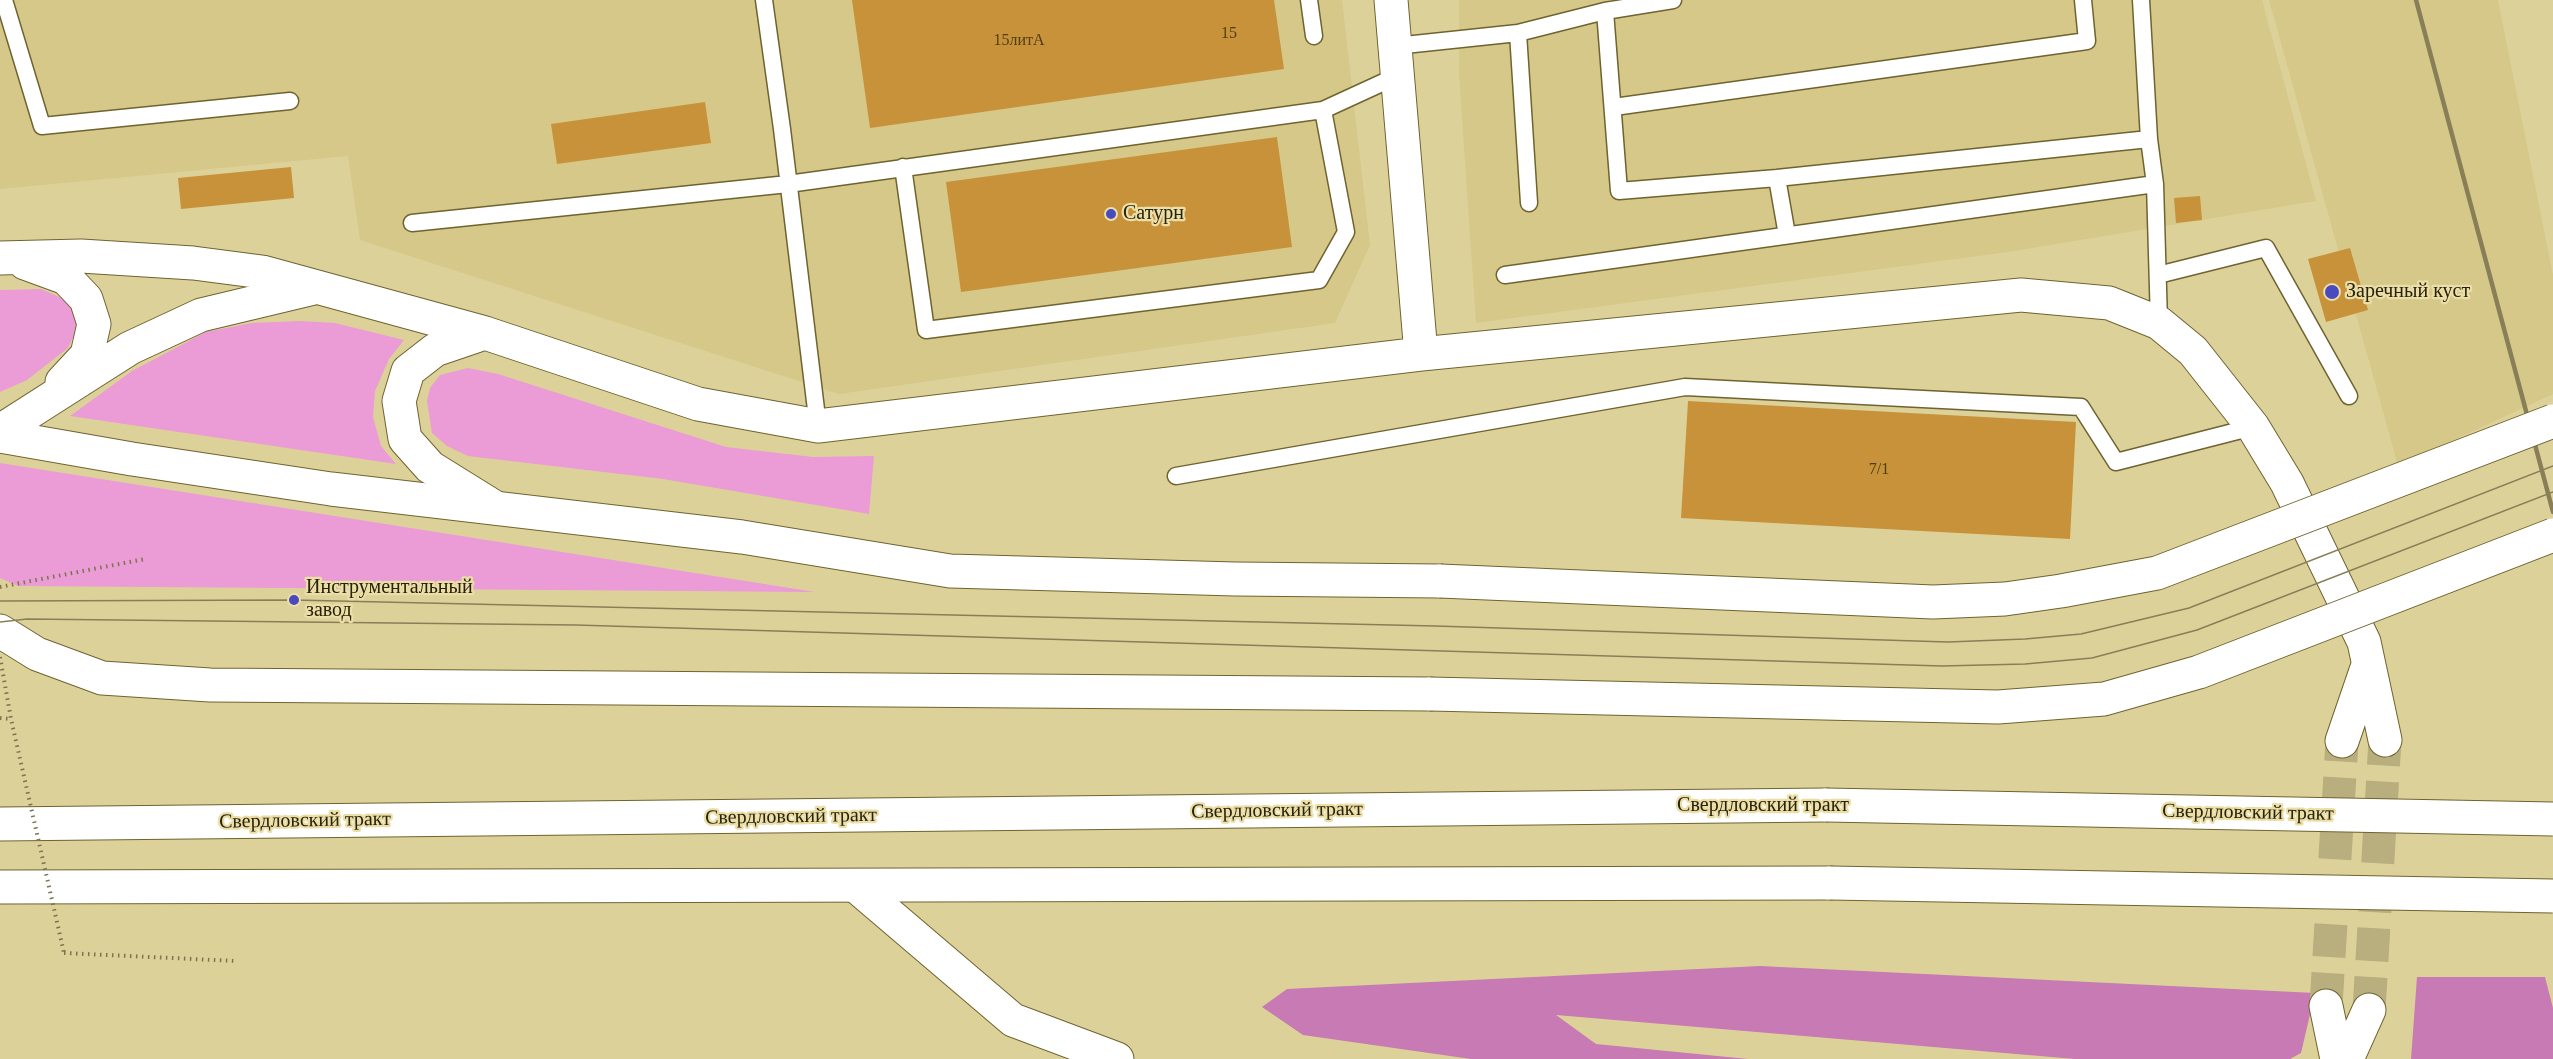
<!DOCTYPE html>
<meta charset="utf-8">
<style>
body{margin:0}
canvas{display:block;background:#ddd19a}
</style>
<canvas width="2553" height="1059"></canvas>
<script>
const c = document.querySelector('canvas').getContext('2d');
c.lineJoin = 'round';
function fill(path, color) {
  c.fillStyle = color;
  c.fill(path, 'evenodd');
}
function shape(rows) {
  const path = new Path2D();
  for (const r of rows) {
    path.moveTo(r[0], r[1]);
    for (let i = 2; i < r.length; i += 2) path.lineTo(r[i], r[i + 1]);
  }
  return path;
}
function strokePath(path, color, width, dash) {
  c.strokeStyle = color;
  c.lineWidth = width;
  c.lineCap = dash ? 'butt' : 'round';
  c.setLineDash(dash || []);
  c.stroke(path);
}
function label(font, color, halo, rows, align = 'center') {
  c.font = font + ' "Times New Roman",serif';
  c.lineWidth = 4.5;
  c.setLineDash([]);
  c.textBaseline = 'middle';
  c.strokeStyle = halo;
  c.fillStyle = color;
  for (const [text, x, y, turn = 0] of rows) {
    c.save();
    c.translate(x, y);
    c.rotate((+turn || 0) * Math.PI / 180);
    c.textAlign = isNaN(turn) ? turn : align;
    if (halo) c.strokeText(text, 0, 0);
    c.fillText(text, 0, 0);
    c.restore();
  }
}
const built = shape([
 [0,0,1342,0,1370,245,1335,323,839,394,360,240,348,156,0,189],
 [1459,0,2262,0,2316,201,2008,252,1476,323,1459,73],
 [2269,0,2498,0,2553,275,2553,394,2398,466]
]);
const green = shape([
 [41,289,71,302,80,317,75,333,68,348,27,380,0,392,0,290],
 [300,321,335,323,404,340,389,359,375,391,373,417,381,446,396,464,70,416,132,371,206,332,252,323],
 [468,368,498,374,726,447,813,457,874,456,869,514,663,479,468,456,447,446,432,433,427,401,430,388,440,375],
 [0,463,815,592,18,586,0,578]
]);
const forest = shape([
 [1760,966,2315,993,2301,1053,2290,1059,2075,1059,1556,1015,1596,1044,1748,1059,1471,1059,1303,1035,1262,1007,1287,989],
 [2417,977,2545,977,2553,1008,2553,1059,2411,1059]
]);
const building = shape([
 [852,0,1274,0,1284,69,870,128],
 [705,102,711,143,557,164,551,124],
 [1277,137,1292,247,961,292,946,182],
 [291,167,294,198,181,209,178,178],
 [2200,196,2202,220,2176,223,2174,198],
 [2350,248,2368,310,2326,322,2308,259],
 [1688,401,2076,422,2070,539,1681,518]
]);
const streetTunnel = shape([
 [2326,1006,2342,741],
 [2369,1010,2385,740]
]);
const path = shape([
 [0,587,145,559],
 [0,718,11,719],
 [64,953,236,961]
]);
const lane = shape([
 [4,0,42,126,290,101],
 [764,0,782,129,818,426],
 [1309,0,1314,36],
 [2141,0,2149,139,2155,184,2159,323],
 [1605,11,1619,191,1777,178,2149,139],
 [1518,33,1529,203],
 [1395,46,1518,33,1605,11,1673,0],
 [1614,107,2087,41,2083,0],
 [903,167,926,330,1319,280,1346,232,1323,110],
 [1777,178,1787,235],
 [412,223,788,184,1323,110,1397,76],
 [1505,275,2155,184],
 [2158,275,2266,248,2349,396],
 [1176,476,1685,387,2081,407,2116,462,2253,427]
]);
const street = shape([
 [1391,0,1421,354],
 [0,258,81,256,193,263,262,272,485,333,698,404,818,426,1421,354,2021,295,2109,303,2159,323,2193,351,2253,427,2287,483,2364,642,2385,740],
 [25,263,66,278,86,299,94,324,87,355,62,382],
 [485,333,435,350,408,371,399,401,405,439,430,467,496,508],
 [0,431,130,348,201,315,314,288],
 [2342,741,2368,665],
 [857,887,1013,1020,1117,1059],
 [2326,1006,2337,1059],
 [2347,1059,2369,1010]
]);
const secondary = shape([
 [0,436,132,459,331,489,742,537,950,571,1235,579,1440,581],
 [0,631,37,654,102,678,210,685,1430,694]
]);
const primary = shape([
 [0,824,1826,805],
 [0,887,1830,883]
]);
const tram = shape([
 [0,601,294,600,1435,626,1948,642,2025,639,2081,634,2189,608,2553,466],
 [0,622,27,619,576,625,1942,666,2025,664,2092,658,2197,630,2553,492]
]);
const rail = shape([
 [2416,0,2553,512]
]);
const pathBridge = shape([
 [0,657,11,719,64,953]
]);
const secondaryBridge = shape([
 [1440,581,1933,602,2005,599,2061,591,2157,573,2553,421],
 [1430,694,1998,707,2104,699,2199,672,2553,535]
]);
const primaryBridge = shape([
 [1826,805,2553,819],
 [1830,883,2553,896]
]);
const markers = [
 [1111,214,6,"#494ac0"],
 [2332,292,8,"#494ac0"],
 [294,600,6,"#494ac0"]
];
const numberNames = [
 ["15",1229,34],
 ["15литА",1019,41],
 ["7/1",1879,470]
];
const poiNames = [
 ["Сатурн",1123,214],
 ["Заречный куст",2346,292],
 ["Инструментальный",306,588],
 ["завод",306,611]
];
const streetNames = [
 ["Свердловский тракт",1763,806],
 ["Свердловский тракт",1277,811,-1],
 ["Свердловский тракт",2248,813,1],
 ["Свердловский тракт",791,817,-1],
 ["Свердловский тракт",305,821,-1]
];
fill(built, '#d6c889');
fill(green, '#eb9bd5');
fill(forest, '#c77ab3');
fill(building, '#c79239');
strokePath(streetTunnel, '#b9ae7e', 33, [33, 16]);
strokePath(lane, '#6f632f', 19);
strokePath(street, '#6f632f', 35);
strokePath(secondary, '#6f632f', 35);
strokePath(primary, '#6f632f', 35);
strokePath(path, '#7d744f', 4, [1.5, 4.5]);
strokePath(lane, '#fff', 16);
strokePath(street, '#fff', 33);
strokePath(secondary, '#fff', 33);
strokePath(primary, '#fff', 33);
strokePath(tram, '#887f58', 1.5);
strokePath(rail, '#887f58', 4.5);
strokePath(secondaryBridge, '#6f632f', 35, []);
strokePath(primaryBridge, '#6f632f', 35, []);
strokePath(pathBridge, '#7d744f', 4, [1.5, 4.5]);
strokePath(secondaryBridge, '#fff', 33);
strokePath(primaryBridge, '#fff', 33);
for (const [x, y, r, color] of markers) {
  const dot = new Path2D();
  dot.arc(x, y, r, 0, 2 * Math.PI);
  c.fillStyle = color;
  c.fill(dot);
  strokePath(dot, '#ebdea6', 2);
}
label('16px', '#4f3e17', null, numberNames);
label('20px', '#27220c', '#ebdea6', poiNames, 'left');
label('20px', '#27220c', '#ebdea6', streetNames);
</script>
